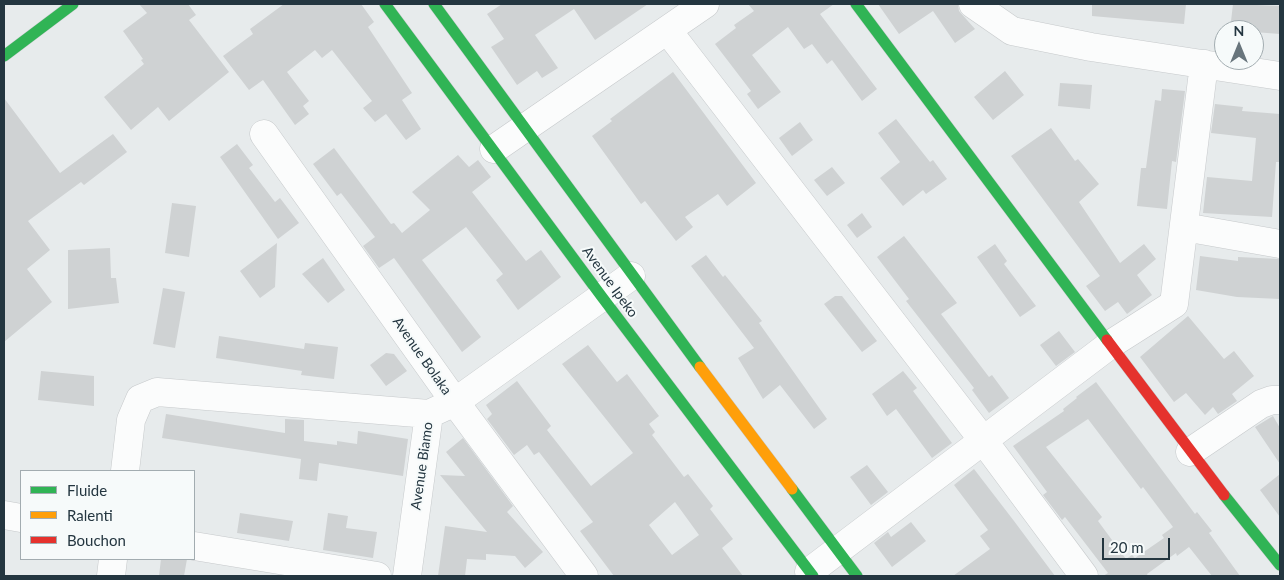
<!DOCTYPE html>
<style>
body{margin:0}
#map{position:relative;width:1284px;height:580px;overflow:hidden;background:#e7ebec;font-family:Lato,sans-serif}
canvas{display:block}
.frame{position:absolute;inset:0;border:5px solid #243640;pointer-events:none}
.legend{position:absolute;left:20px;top:470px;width:175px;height:90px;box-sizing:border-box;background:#f6fafa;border:1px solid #a2acb0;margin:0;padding:6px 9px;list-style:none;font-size:15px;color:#243640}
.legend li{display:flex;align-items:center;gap:10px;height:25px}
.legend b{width:25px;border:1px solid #a2acb0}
.north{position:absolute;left:1214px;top:20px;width:50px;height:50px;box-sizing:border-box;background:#f6fafa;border:1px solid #a2acb0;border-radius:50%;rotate:0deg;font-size:14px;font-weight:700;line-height:20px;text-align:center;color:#243640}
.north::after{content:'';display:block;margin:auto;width:18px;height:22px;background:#68757c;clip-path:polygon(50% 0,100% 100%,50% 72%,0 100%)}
.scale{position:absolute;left:1102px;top:538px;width:68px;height:22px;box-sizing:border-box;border:2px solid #243640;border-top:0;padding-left:6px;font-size:15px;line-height:18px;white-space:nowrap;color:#243640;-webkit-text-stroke:4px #f6fafa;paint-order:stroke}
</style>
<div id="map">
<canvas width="1284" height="580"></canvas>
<div class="frame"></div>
<ul class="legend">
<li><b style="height:6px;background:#30b455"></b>Fluide</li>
<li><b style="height:6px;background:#ff9f0a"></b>Ralenti</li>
<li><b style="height:6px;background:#e5322d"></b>Bouchon</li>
</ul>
<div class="north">N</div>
<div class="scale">20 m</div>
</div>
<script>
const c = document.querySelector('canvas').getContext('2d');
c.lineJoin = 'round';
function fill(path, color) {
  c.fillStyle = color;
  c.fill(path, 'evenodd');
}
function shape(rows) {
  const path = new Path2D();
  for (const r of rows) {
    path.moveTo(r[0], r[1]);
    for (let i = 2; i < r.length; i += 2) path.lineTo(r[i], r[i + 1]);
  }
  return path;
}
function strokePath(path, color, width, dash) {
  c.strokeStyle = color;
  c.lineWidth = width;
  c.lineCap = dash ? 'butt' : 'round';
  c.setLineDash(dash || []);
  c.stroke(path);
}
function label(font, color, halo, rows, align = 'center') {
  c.font = font + ' Lato,sans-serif';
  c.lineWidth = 4;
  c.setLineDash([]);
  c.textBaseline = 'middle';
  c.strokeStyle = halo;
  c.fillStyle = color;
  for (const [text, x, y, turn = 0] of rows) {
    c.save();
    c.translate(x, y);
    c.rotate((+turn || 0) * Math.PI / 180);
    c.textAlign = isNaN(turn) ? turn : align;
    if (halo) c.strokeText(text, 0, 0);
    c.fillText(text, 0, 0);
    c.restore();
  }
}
const building = shape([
 [139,4,188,4,196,15,189,20,229,72,169,121,158,107,131,130,104,97,144,64,141,60,143,59,123,31,147,13],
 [284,4,361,4,374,22,368,27,412,93,402,100,421,129,406,140,386,114,375,122,363,108,372,101,332,50,322,58,315,50,287,72,309,101,303,106,309,114,295,125,263,80,249,90,223,56,253,34,250,29],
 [502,4,648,4,595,40,574,9,535,35,558,68,542,78,537,71,517,85,491,47,504,39,487,14],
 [748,4,834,4,820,14,877,89,862,101,832,60,827,64,812,44,804,49,788,27,752,55,781,92,758,109,747,94,751,91,715,44,736,28,734,25,754,11],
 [878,4,958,4,959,11,975,29,955,43,933,11,899,34],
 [1092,4,1186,4,1184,24,1092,16],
 [1233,4,1280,6,1280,34,1254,32,1254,30,1230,30],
 [1005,71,1024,95,993,120,974,97],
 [673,72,756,183,727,206,718,194,685,217,693,227,676,241,645,201,641,204,592,136,612,121,610,119],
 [1060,83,1092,85,1090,109,1058,106],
 [1162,89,1185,91,1176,162,1172,161,1167,209,1137,206,1141,168,1146,168,1155,100,1161,101],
 [4,98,60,173,113,134,127,152,84,185,81,182,28,221,50,250,27,269,52,302,4,342],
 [1215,104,1243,107,1242,111,1280,114,1280,153,1279,162,1276,162,1272,217,1203,213,1207,177,1252,181,1256,138,1211,133],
 [896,119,930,162,933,160,947,179,926,194,923,190,903,206,880,178,900,162,878,133],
 [800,122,813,140,792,156,779,138],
 [1051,128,1075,161,1078,159,1099,184,1079,202,1120,263,1144,244,1156,259,1137,275,1152,295,1127,314,1118,302,1105,311,1086,286,1100,276,1011,156],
 [237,144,253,165,249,168,275,202,280,198,299,223,278,239,220,157],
 [334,148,391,224,394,223,402,233,430,210,412,192,458,155,469,167,478,160,491,177,472,192,526,261,541,250,561,277,518,310,496,280,503,274,466,227,422,260,481,337,462,352,394,258,379,268,363,246,375,237,341,193,337,196,313,164],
 [832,167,845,183,827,196,814,180],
 [172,203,196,206,189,257,165,253],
 [862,213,872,227,857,238,847,225],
 [904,236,957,303,941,314,989,377,992,375,1009,398,989,413,972,390,974,388,906,301,909,299,877,257],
 [277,243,275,287,260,298,240,271],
 [995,244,1007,261,1004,264,1036,306,1020,317,977,257],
 [110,248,111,278,116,278,119,303,68,309,68,250],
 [706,255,723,277,725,275,762,321,759,323,827,419,814,429,780,385,763,399,738,358,754,348,691,266],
 [1200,256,1238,261,1238,257,1280,259,1280,299,1237,297,1196,290],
 [323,258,345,290,328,303,302,274],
 [163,288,185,292,175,348,153,344],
 [835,296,842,296,877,341,862,352,824,304],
 [1188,316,1224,359,1234,351,1254,376,1232,394,1237,401,1218,414,1213,407,1205,415,1186,393,1174,402,1140,357],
 [1059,331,1075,352,1056,366,1040,345],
 [219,336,304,349,305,343,338,347,334,379,301,375,302,371,216,358],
 [588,345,617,382,627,374,659,416,649,424,655,432,652,435,684,477,688,474,713,506,710,509,733,539,722,548,743,576,614,576,580,531,593,522,539,452,534,455,527,445,514,455,487,419,492,414,486,405,517,381,551,426,547,430,591,486,633,453,562,364],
 [675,502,699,535,672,555,649,525],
 [386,353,394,354,407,371,386,386,370,365],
 [41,371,94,376,94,406,38,400],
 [903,371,917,388,913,391,952,443,932,458,896,409,887,416,872,394],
 [1096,382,1195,514,1197,512,1212,531,1209,533,1240,576,1212,576,1189,547,1177,556,1176,553,1147,574,1148,576,1103,576,1108,573,1065,517,1062,520,1043,495,1047,492,1013,446,1064,411,1063,409,1077,398,1076,397],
 [1088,419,1141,489,1143,487,1173,527,1162,535,1164,538,1135,558,1132,555,1126,559,1098,521,1102,517,1046,447],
 [166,414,285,433,285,419,304,420,304,441,337,445,337,441,357,444,358,431,408,439,403,476,319,463,317,481,299,479,301,459,162,438],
 [1273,416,1280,428,1280,464,1255,427],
 [463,438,513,506,507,512,543,552,525,568,515,556,486,554,486,560,467,559,465,576,438,576,445,526,487,532,440,475,465,476,446,452],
 [867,465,888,492,871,505,850,477],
 [974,469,1014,521,1055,576,953,576,990,549,980,536,988,530,954,485],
 [1280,474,1280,517,1260,490],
 [240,513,293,521,289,541,237,533],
 [328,513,348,516,346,528,377,532,373,558,323,550],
 [911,522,926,541,892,567,874,543,888,532,891,537],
 [161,559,187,559,184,576,159,576]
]);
const street = shape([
 [973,4,1012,31,1091,47,1280,76],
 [668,31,983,440,1084,576],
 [264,134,455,402,584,576],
 [494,149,705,4],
 [1184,227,1280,244],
 [1190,452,1261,404,1272,400,1280,400],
 [125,471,131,420,140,399,157,392,429,414],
 [4,515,21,518],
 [194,546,377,576],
 [809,572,1111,344,1174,304,1204,64],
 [111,576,113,559],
 [407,576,429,414,455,402,631,276]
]);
const fast = shape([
 [385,4,602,297,813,576],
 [434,4,700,367],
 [856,4,1107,340],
 [4,56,73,4],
 [792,489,857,576],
 [1224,495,1280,565]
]);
const slow = shape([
 [700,367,792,489]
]);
const jam = shape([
 [1107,340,1224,495]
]);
const streetNames = [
 ["Avenue Ipeko",610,282,54],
 ["Avenue Bolaka",422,356,55],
 ["Avenue Biamo",422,466,-82]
];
fill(building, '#cfd2d3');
strokePath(street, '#c6c9cb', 29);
strokePath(fast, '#c5c9cb', 12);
strokePath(slow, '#c5c9cb', 12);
strokePath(jam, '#c5c9cb', 12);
strokePath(street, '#fbfcfc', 28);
strokePath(fast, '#30b455', 11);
strokePath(slow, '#ff9f0a', 11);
strokePath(jam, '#e5322d', 11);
label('14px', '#243640', '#f6fafa', streetNames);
</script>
